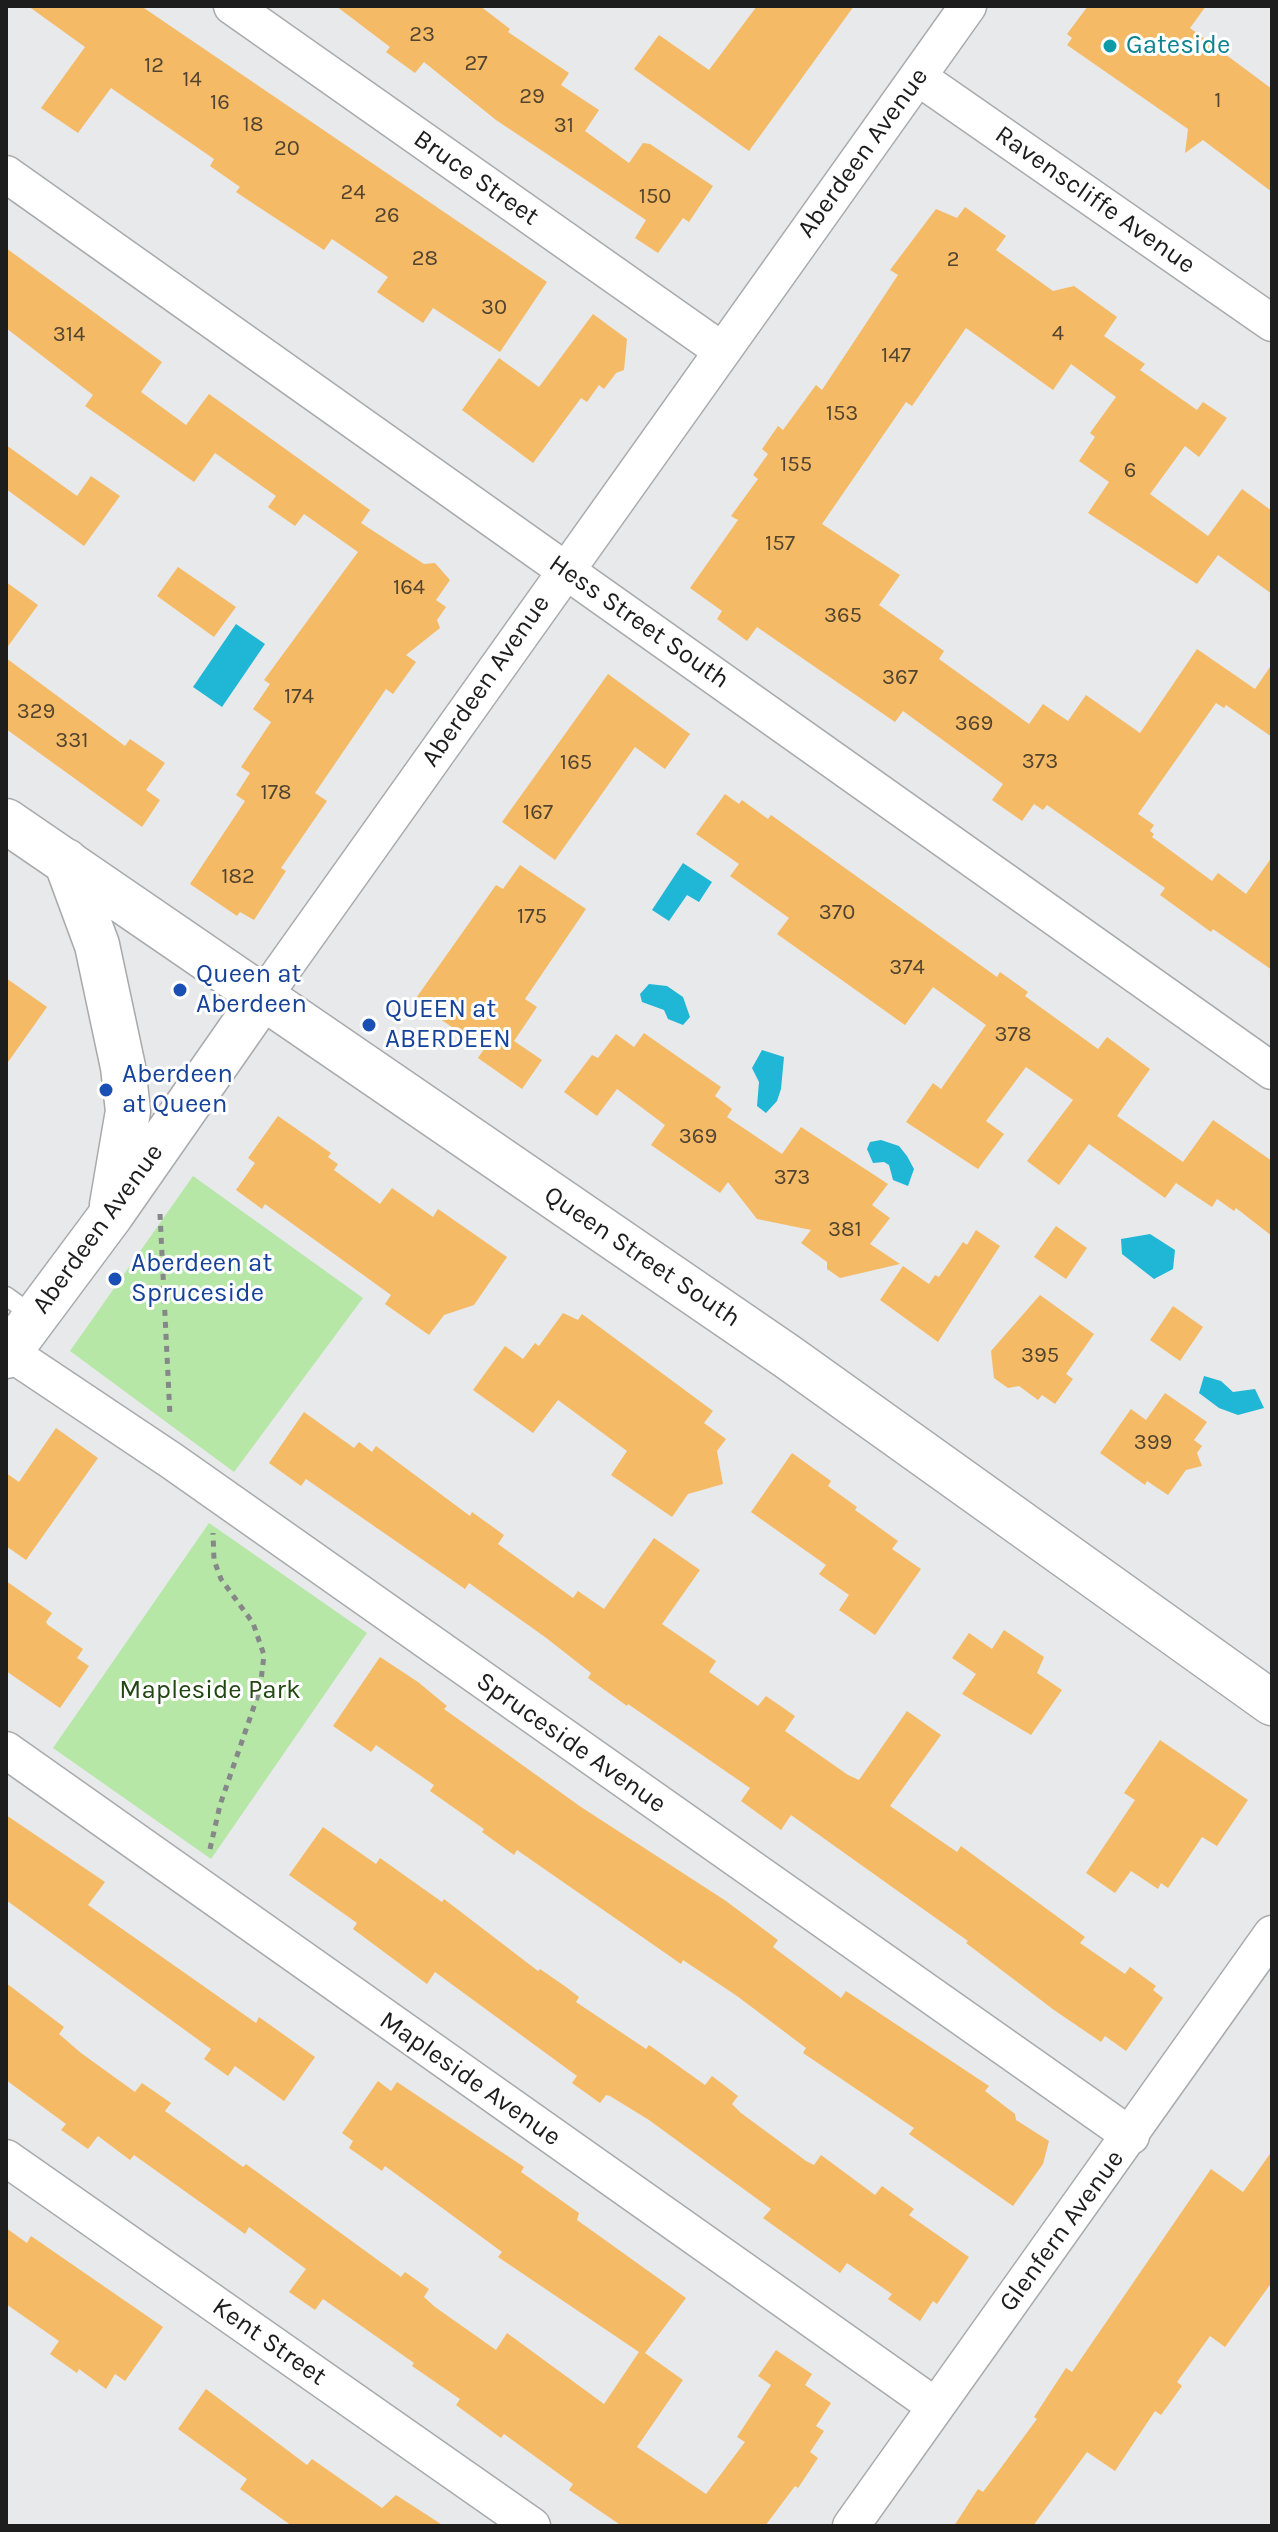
<!DOCTYPE html>
<style>
body{margin:0}
#map{position:relative;width:1278px;height:2532px;overflow:hidden;background:#e8e9eb;font-family:Karla,sans-serif}
canvas{display:block}
.frame{position:absolute;inset:0;border:8px solid #1d1d1e;pointer-events:none}
</style>
<div id="map">
<canvas width="1278" height="2532"></canvas>
<div class="frame"></div>
</div>
<script>
const c = document.querySelector('canvas').getContext('2d');
c.lineJoin = 'round';
function fill(path, color) {
  c.fillStyle = color;
  c.fill(path, 'evenodd');
}
function shape(rows) {
  const path = new Path2D();
  for (const r of rows) {
    path.moveTo(r[0], r[1]);
    for (let i = 2; i < r.length; i += 2) path.lineTo(r[i], r[i + 1]);
  }
  return path;
}
function strokePath(path, color, width, dash) {
  c.strokeStyle = color;
  c.lineWidth = width;
  c.lineCap = dash ? 'butt' : 'round';
  c.setLineDash(dash || []);
  c.stroke(path);
}
function label(font, color, halo, rows, align = 'center') {
  c.font = font + ' Karla,sans-serif';
  c.lineWidth = 6;
  c.setLineDash([]);
  c.textBaseline = 'middle';
  c.strokeStyle = halo;
  c.fillStyle = color;
  for (const [text, x, y, turn = 0] of rows) {
    c.save();
    c.translate(x, y);
    c.rotate((+turn || 0) * Math.PI / 180);
    c.textAlign = isNaN(turn) ? turn : align;
    if (halo) c.strokeText(text, 0, 0);
    c.fillText(text, 0, 0);
    c.restore();
  }
}
const green = shape([
 [193,1176,363,1298,234,1472,70,1351],
 [209,1523,367,1633,211,1859,53,1748]
]);
const water = shape([
 [236,624,265,644,222,707,193,687],
 [683,863,712,882,699,902,687,895,669,921,652,910],
 [649,984,667,986,683,997,690,1017,683,1025,668,1019,664,1010,642,1002,640,994],
 [762,1050,784,1057,781,1089,777,1101,766,1113,757,1106,759,1082,752,1068],
 [881,1140,899,1146,907,1156,914,1169,908,1186,893,1180,889,1165,884,1162,873,1163,867,1149,870,1142],
 [1150,1234,1175,1250,1173,1269,1154,1279,1122,1254,1121,1239],
 [1204,1376,1221,1381,1233,1392,1255,1389,1264,1408,1238,1415,1219,1408,1199,1393]
]);
const building = shape([
 [28,6,141,6,547,282,500,352,433,308,423,323,377,292,388,277,332,239,324,250,260,208,236,192,240,187,210,166,214,159,111,88,78,133,41,108,85,47],
 [336,6,480,6,510,29,508,32,569,73,561,85,599,110,585,131,629,163,643,143,650,144,713,186,689,222,683,218,658,253,635,238,646,220,496,120,424,62,415,73,386,52,390,47],
 [757,6,854,6,749,151,634,69,659,35,709,70],
 [1088,6,1206,6,1190,28,1272,89,1272,192,1203,140,1185,153,1188,129,1067,45,1072,38,1067,34],
 [965,207,1006,236,996,250,1053,291,1074,286,1117,317,1104,336,1145,364,1140,370,1197,410,1203,402,1227,418,1199,457,1185,446,1150,494,1208,536,1242,489,1272,511,1272,594,1218,555,1197,584,1088,513,1109,482,1079,461,1095,437,1090,433,1116,397,1071,364,1053,390,966,328,912,406,906,402,822,524,900,575,879,605,944,651,939,659,1029,724,1043,704,1068,721,1086,695,1140,733,1197,649,1255,689,1272,664,1272,737,1226,705,1224,708,1216,703,1138,814,1154,825,1150,831,1154,834,1152,837,1212,881,1218,873,1246,894,1272,857,1272,970,1213,929,1211,932,1160,895,1165,888,1047,805,1043,810,1034,804,1022,821,992,800,1003,784,903,711,895,722,757,627,747,641,717,619,722,611,690,588,738,520,731,516,758,479,753,475,768,454,762,449,778,426,783,430,816,385,822,390,898,275,890,270,936,209,957,218],
 [6,248,162,362,141,392,186,425,209,394,370,510,361,523,424,564,435,563,450,580,436,600,446,607,437,620,440,628,406,655,416,662,393,694,386,689,315,793,327,801,281,868,286,871,254,920,240,912,237,916,190,884,245,801,236,795,250,773,241,767,271,722,253,709,270,684,264,680,358,552,304,514,295,526,268,507,276,496,215,453,194,482,85,406,93,395,6,328],
 [593,314,627,339,624,370,616,373,604,389,599,385,587,402,581,398,533,463,462,410,499,358,539,387],
 [6,445,77,496,91,476,120,496,84,546,6,489],
 [178,567,236,607,214,637,157,596],
 [6,582,38,605,6,649],
 [6,658,125,746,130,739,165,763,146,790,160,800,142,827,6,729],
 [608,674,690,734,665,769,635,747,555,860,502,822],
 [725,794,739,804,742,800,768,819,771,815,997,977,1000,972,1028,992,1025,996,1098,1049,1107,1037,1150,1069,1117,1116,1183,1162,1213,1120,1272,1161,1272,1236,1236,1208,1234,1211,1217,1199,1212,1207,1176,1183,1165,1198,1089,1144,1059,1185,1027,1161,1073,1100,1026,1067,986,1121,1004,1134,978,1169,906,1122,933,1083,941,1089,986,1025,933,987,905,1025,777,934,789,918,730,876,739,864,696,834],
 [520,865,586,909,525,999,537,1007,514,1041,542,1060,522,1089,478,1058,484,1049,414,1001,496,885,503,889],
 [6,978,47,1007,6,1065],
 [644,1033,721,1087,715,1096,732,1109,727,1117,782,1154,801,1127,888,1184,872,1205,890,1218,870,1244,900,1264,840,1278,827,1269,827,1262,801,1243,811,1230,757,1219,728,1182,720,1193,651,1145,665,1125,617,1089,597,1116,564,1092,592,1055,598,1058,616,1034,634,1047],
 [278,1116,331,1153,328,1157,338,1164,334,1170,380,1204,392,1188,433,1217,438,1209,507,1257,474,1305,444,1315,429,1335,385,1304,391,1295,265,1204,262,1209,236,1190,255,1163,248,1158],
 [1056,1226,1087,1248,1066,1279,1034,1257],
 [976,1230,1000,1246,938,1342,880,1300,903,1266,929,1284,935,1275,939,1277,963,1242,967,1245],
 [1040,1295,1094,1334,1066,1374,1073,1379,1055,1404,1042,1395,1038,1400,1019,1386,1008,1388,994,1378,991,1351],
 [1173,1306,1203,1327,1180,1361,1150,1340],
 [563,1313,578,1320,582,1314,713,1411,704,1423,726,1439,717,1451,723,1484,688,1494,672,1517,611,1475,627,1451,558,1400,533,1433,473,1390,505,1346,523,1359,535,1343,539,1346],
 [1165,1393,1207,1422,1194,1440,1202,1446,1197,1453,1202,1466,1186,1470,1168,1495,1147,1481,1145,1485,1100,1453,1131,1409,1146,1420],
 [304,1412,354,1448,359,1442,372,1452,376,1446,470,1516,472,1512,504,1535,498,1544,573,1598,578,1591,604,1609,654,1538,700,1570,662,1624,716,1661,709,1672,758,1706,766,1696,795,1716,785,1731,848,1775,859,1780,907,1711,941,1735,890,1806,957,1852,961,1846,1085,1937,1080,1943,1125,1974,1130,1967,1156,1986,1153,1990,1163,1998,1126,2051,1105,2036,1101,2042,1054,2010,966,1943,968,1941,791,1815,781,1830,741,1801,750,1788,628,1704,627,1706,588,1678,591,1673,545,1637,469,1583,465,1589,306,1479,301,1486,269,1463],
 [56,1428,98,1458,26,1560,6,1546,6,1473,19,1482],
 [792,1453,831,1481,828,1486,857,1507,855,1510,898,1541,892,1549,921,1569,875,1635,839,1610,849,1595,819,1574,826,1565,751,1512],
 [6,1581,52,1613,46,1622,48,1625,83,1649,77,1658,89,1666,60,1708,6,1671],
 [1004,1630,1044,1657,1037,1673,1062,1690,1031,1735,962,1694,976,1674,952,1658,969,1633,992,1649],
 [380,1657,418,1682,447,1706,444,1709,581,1807,726,1901,778,1940,773,1947,841,1998,846,1991,989,2086,985,2091,1015,2114,1016,2120,1049,2141,1043,2164,1013,2206,909,2134,914,2128,803,2053,806,2048,737,1996,683,1960,681,1964,517,1850,514,1855,482,1832,484,1829,430,1791,434,1785,376,1745,371,1752,333,1726],
 [1160,1740,1248,1800,1217,1846,1202,1837,1168,1888,1161,1883,1158,1889,1131,1871,1115,1893,1086,1873,1135,1800,1124,1793],
 [6,1815,105,1882,88,1905,256,2023,259,2017,315,2057,284,2101,235,2066,228,2076,204,2059,211,2049,6,1900],
 [323,1827,376,1864,380,1858,442,1902,444,1899,538,1971,540,1969,566,1987,579,1997,576,2002,646,2049,649,2045,705,2085,712,2076,738,2096,732,2104,741,2113,806,2161,814,2165,821,2155,875,2195,882,2186,914,2209,909,2215,969,2257,937,2304,933,2301,920,2321,888,2299,892,2294,847,2263,840,2273,763,2218,771,2209,649,2120,610,2096,606,2095,600,2103,572,2083,577,2076,435,1972,427,1984,353,1929,357,1923,289,1875],
 [6,1983,64,2027,59,2034,81,2053,135,2092,142,2083,171,2103,165,2111,243,2167,246,2164,401,2277,405,2272,429,2289,424,2297,435,2307,496,2350,507,2333,604,2404,639,2352,498,2257,502,2252,385,2166,382,2171,349,2148,353,2141,342,2133,378,2081,391,2091,397,2082,524,2167,521,2172,579,2213,577,2220,686,2298,645,2353,683,2380,637,2447,706,2494,745,2442,737,2437,771,2385,758,2376,776,2350,812,2374,805,2385,831,2403,816,2426,824,2431,810,2452,818,2458,798,2488,795,2486,765,2526,622,2526,569,2490,573,2484,504,2434,501,2438,456,2405,460,2399,412,2366,414,2363,323,2299,315,2310,289,2292,306,2269,249,2227,245,2234,134,2155,130,2160,98,2136,88,2149,61,2130,66,2124,6,2080],
 [1272,2151,1272,2282,1225,2347,1210,2336,1177,2382,1182,2386,1161,2415,1155,2411,1115,2471,1087,2452,1033,2526,954,2526,978,2489,983,2492,1037,2419,1034,2417,1066,2368,1072,2372,1211,2169,1243,2192],
 [6,2228,27,2243,31,2236,163,2327,125,2381,115,2374,106,2389,79,2369,77,2373,50,2354,59,2341,6,2304],
 [206,2389,307,2465,312,2459,382,2508,396,2495,444,2526,292,2526,240,2489,247,2479,178,2429]
]);
const path = shape([
 [160,1214,170,1416],
 [210,1849,220,1805,260,1689,264,1655,253,1623,221,1579,214,1560,213,1533]
]);
const service = shape([
 [6,1296,35,1317]
]);
const minor = shape([
 [232,6,721,350],
 [918,77,1272,323],
 [6,174,1272,1071],
 [263,997,968,6],
 [9,1352,172,1461,1131,2136],
 [6,1750,935,2406],
 [6,2158,532,2526],
 [851,2526,1272,1934]
]);
const secondary = shape([
 [6,821,788,1357,1272,1703],
 [66,861,97,945,123,1067,128,1111,112,1205],
 [6,1356,111,1215,263,997]
]);
const markers = [
 [1110,46,8,"#0f9aa8"],
 [180,990,8,"#1a4fb4"],
 [369,1025,8,"#1a4fb4"],
 [106,1090,8,"#1a4fb4"],
 [115,1279,8,"#1a4fb4"]
];
const numberNames = [
 ["23",422,35],
 ["27",476,64],
 ["12",154,66],
 ["14",192,80],
 ["29",532,97],
 ["1",1218,101],
 ["16",220,103],
 ["18",253,125],
 ["31",564,126],
 ["20",287,149],
 ["24",353,193],
 ["150",655,197],
 ["26",387,216],
 ["28",425,259],
 ["2",953,260],
 ["30",494,308],
 ["4",1058,334],
 ["314",69,335],
 ["147",896,356],
 ["153",842,414],
 ["155",796,465],
 ["6",1130,471],
 ["157",780,544],
 ["164",409,588],
 ["365",843,616],
 ["367",900,678],
 ["174",299,697],
 ["329",36,712],
 ["369",974,724],
 ["331",72,741],
 ["373",1040,762],
 ["165",576,763],
 ["178",276,793],
 ["167",538,813],
 ["182",238,877],
 ["370",837,913],
 ["175",532,917],
 ["374",907,968],
 ["378",1013,1035],
 ["369",698,1137],
 ["373",792,1178],
 ["381",845,1230],
 ["395",1040,1356],
 ["399",1153,1443]
];
const cultureNames = [
 ["Gateside",1126,46]
];
const streetNames = [
 ["Aberdeen Avenue",863,153,-54],
 ["Bruce Street",476,178,35],
 ["Ravenscliffe Avenue",1095,200,35],
 ["Hess Street South",639,622,35],
 ["Aberdeen Avenue",486,681,-55],
 ["Aberdeen Avenue",98,1229,-54],
 ["Queen Street South",642,1257,34],
 ["Spruceside Avenue",571,1743,35],
 ["Mapleside Avenue",470,2079,35],
 ["Glenfern Avenue",1062,2231,-54],
 ["Kent Street",269,2342,35]
];
const transitNames = [
 ["Queen at",196,975],
 ["Aberdeen",196,1005],
 ["QUEEN at",385,1010],
 ["ABERDEEN",385,1040],
 ["Aberdeen",122,1075],
 ["at Queen",122,1105],
 ["Aberdeen at",131,1264],
 ["Spruceside",131,1294]
];
const parkNames = [
 ["Mapleside Park",210,1691]
];
fill(green, '#b6e7a7');
fill(water, '#20b6d5');
fill(building, '#f4ba65');
strokePath(service, '#a9aaac', 21);
strokePath(minor, '#a9aaac', 39);
strokePath(secondary, '#a9aaac', 47);
strokePath(path, '#868788', 5, [6, 6]);
strokePath(service, '#fff', 18);
strokePath(minor, '#fff', 36);
strokePath(secondary, '#fff', 44);
for (const [x, y, r, color] of markers) {
  const dot = new Path2D();
  dot.arc(x, y, r, 0, 2 * Math.PI);
  c.fillStyle = color;
  c.fill(dot);
  strokePath(dot, '#fff', 3);
}
label('22px', '#534430', null, numberNames);
label('26px', '#0d838f', '#fff', cultureNames, 'left');
label('26px', '#1d1d1e', '#fff', streetNames);
label('26px', '#164399', '#fff', transitNames, 'left');
label('26px', '#224713', '#fff', parkNames);
</script>
